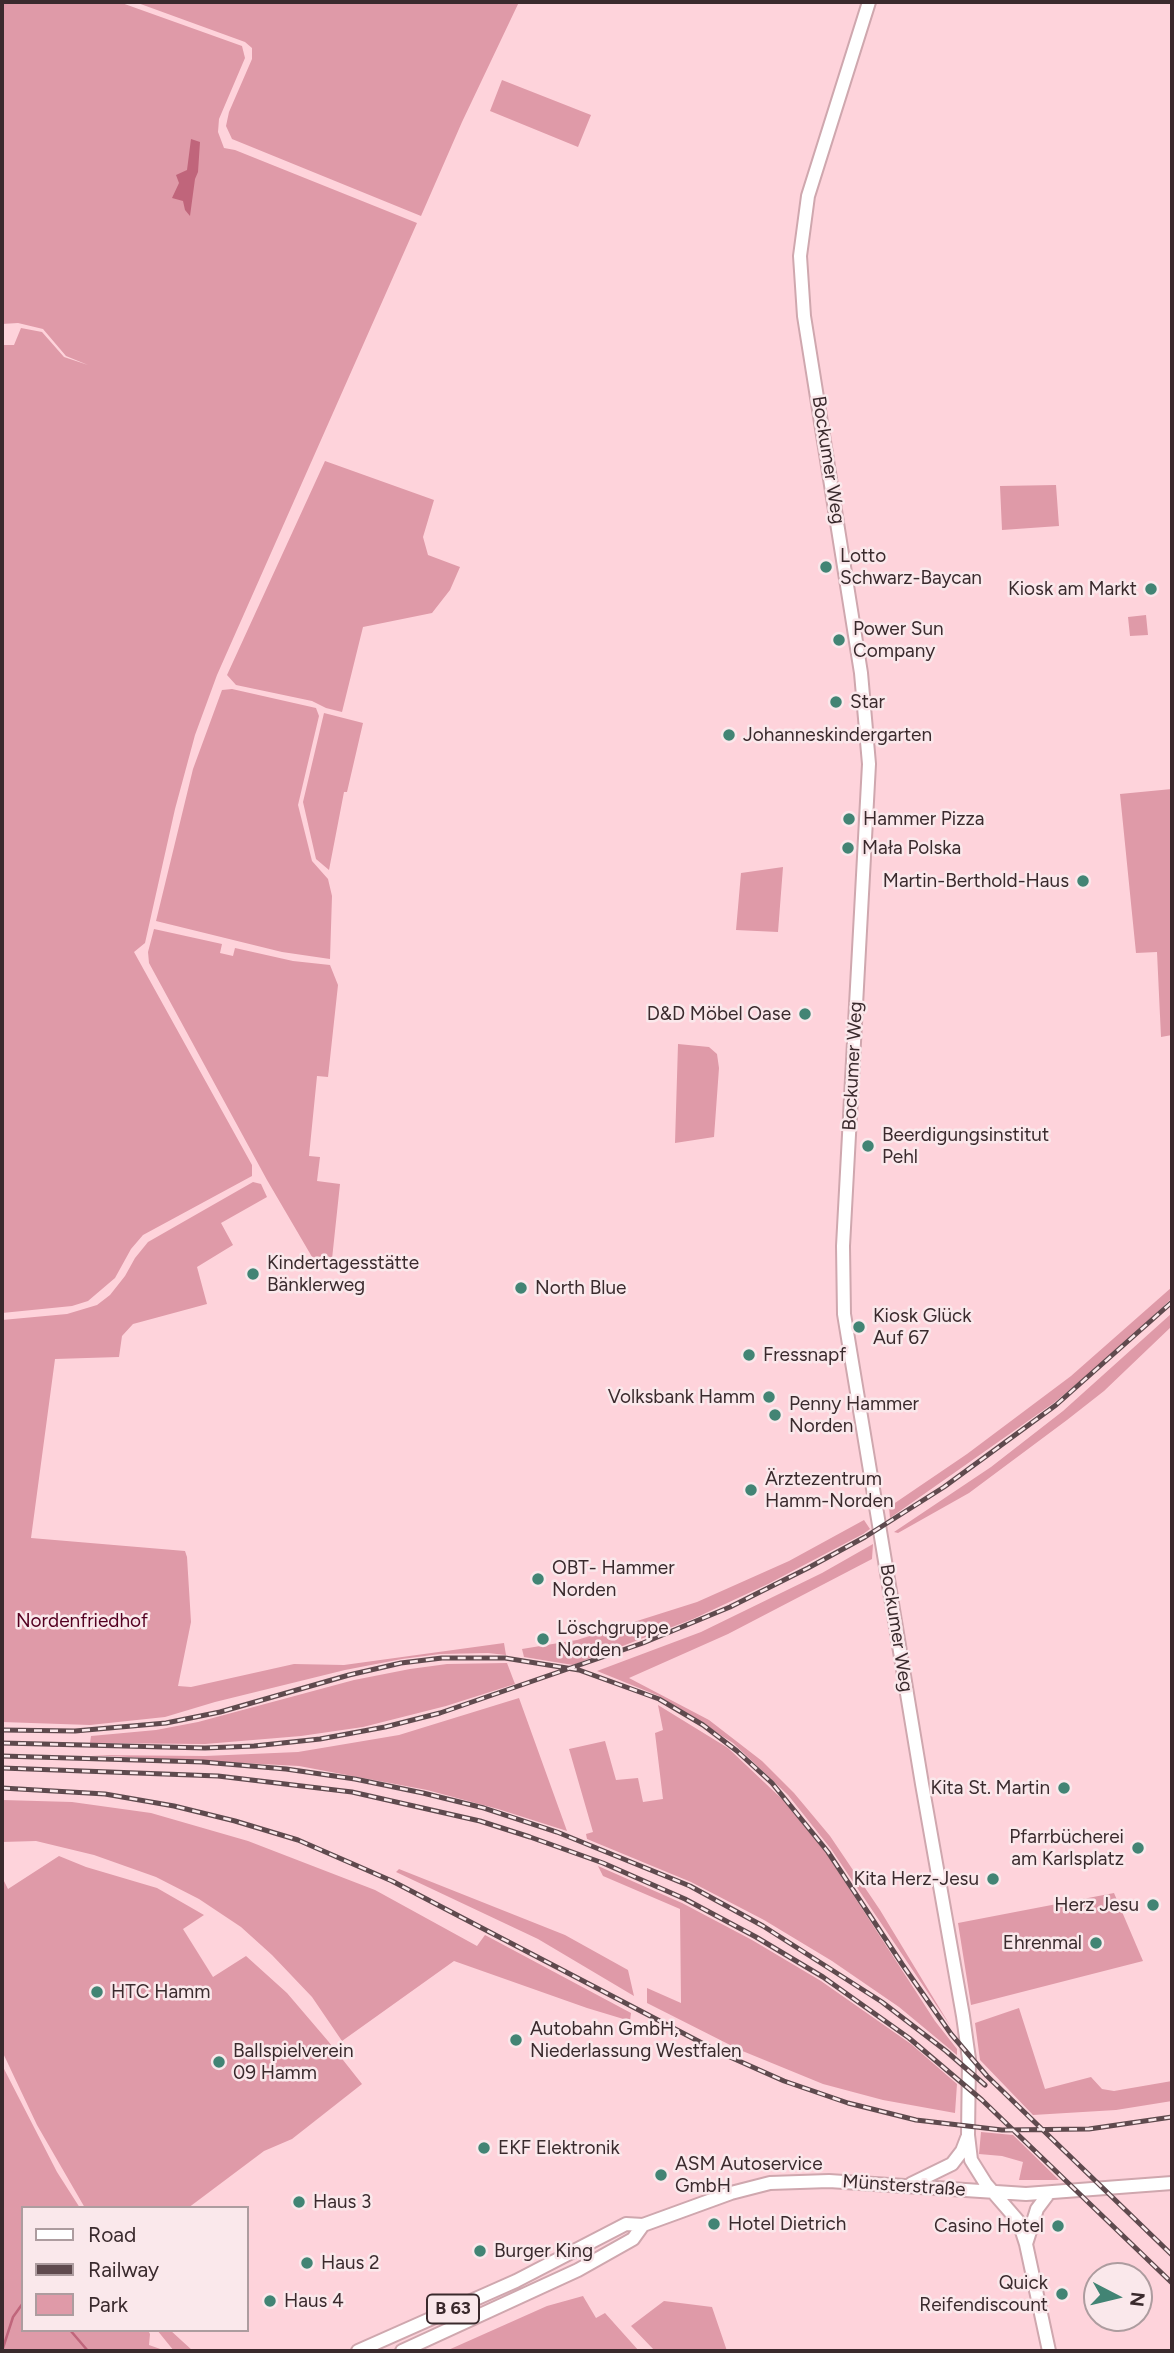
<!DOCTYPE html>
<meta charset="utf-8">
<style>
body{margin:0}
#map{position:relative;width:1174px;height:2353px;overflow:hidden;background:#fed3db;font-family:Figtree,sans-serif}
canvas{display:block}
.frame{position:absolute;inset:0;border:4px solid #3a2a2d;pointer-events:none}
.legend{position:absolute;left:21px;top:2206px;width:228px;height:126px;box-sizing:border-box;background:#fae8eb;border:2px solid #ad9c9f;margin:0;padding:9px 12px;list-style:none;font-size:21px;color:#3a2a2d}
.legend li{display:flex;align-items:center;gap:14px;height:35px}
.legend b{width:35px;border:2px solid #ad9c9f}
.north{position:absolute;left:1083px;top:2262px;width:70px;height:70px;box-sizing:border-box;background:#fae8eb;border:2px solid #ad9c9f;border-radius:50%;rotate:97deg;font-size:19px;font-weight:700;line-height:28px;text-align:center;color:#3a2a2d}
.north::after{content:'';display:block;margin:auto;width:24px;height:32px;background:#428474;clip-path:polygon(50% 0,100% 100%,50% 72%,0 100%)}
</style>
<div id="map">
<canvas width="1174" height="2353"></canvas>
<div class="frame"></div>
<ul class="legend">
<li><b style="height:9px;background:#fff"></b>Road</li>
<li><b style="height:9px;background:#5f4a4e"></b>Railway</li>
<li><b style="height:19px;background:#df9aa8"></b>Park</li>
</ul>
<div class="north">N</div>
</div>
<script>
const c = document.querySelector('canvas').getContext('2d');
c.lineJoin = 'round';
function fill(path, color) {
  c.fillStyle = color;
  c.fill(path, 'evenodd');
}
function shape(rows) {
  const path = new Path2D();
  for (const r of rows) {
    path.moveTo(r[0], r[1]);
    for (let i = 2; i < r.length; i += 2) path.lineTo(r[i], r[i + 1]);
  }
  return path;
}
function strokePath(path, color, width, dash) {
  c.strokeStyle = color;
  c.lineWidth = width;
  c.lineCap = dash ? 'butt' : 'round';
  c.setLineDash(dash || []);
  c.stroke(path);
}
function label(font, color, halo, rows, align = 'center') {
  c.font = font + ' Figtree,sans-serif';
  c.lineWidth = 5;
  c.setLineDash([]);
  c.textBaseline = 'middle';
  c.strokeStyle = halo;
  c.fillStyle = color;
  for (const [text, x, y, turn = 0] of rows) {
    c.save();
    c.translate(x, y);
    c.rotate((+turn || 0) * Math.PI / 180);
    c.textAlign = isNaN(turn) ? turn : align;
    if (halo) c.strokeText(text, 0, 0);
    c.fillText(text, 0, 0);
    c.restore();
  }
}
const green = shape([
 [2,2,119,2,242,46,245,58,219,119,218,132,224,148,235,150,417,223,217,675,195,735,175,809,145,943,134,952,252,1165,252,1176,143,1235,131,1249,115,1278,88,1301,72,1306,2,1313,2,345,14,345,21,328,42,332,64,357,88,365,66,356,43,329,18,323,2,324],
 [135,2,519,2,462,122,421,216,232,139,226,126,229,112,252,59,252,48,245,42],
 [502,80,591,115,578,147,490,111],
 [325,461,434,500,423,537,428,555,460,567,450,590,432,613,363,627,342,712,326,708,312,701,236,685,227,675],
 [1056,485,1059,526,1002,530,1000,486],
 [1146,615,1148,635,1130,636,1128,617],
 [232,689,316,708,319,716,298,805,312,861,328,879,332,896,330,959,282,952,156,921,193,769,222,690],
 [324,713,363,723,347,792,344,792,329,870,316,859,303,802],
 [1172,789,1172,1035,1161,1037,1157,952,1136,953,1120,794],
 [783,867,778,932,736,930,741,873],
 [154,929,222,944,220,953,233,956,235,948,293,961,330,965,338,985,328,1077,317,1076,309,1156,320,1157,317,1181,340,1184,332,1259,315,1262,267,1180,149,963,148,952],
 [678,1044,709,1047,717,1054,719,1068,714,1137,675,1143],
 [253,1182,261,1184,267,1197,221,1223,233,1245,197,1267,207,1304,133,1324,122,1336,119,1357,55,1359,31,1538,185,1551,187,1557,191,1622,178,1686,191,1687,294,1664,344,1665,504,1643,506,1655,488,1653,440,1654,402,1659,345,1670,215,1702,165,1717,90,1725,2,1722,2,1320,67,1314,97,1305,110,1295,125,1276,135,1258,148,1242],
 [1172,1287,1172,1298,1124,1344,1055,1402,890,1518,889,1507,967,1454,1071,1376],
 [1172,1313,1172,1326,1104,1391,1067,1420,969,1493,898,1533,894,1532,991,1467,1063,1411],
 [864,1520,870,1529,863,1534,768,1584,693,1619,573,1665,524,1657,522,1649,577,1640,697,1602,789,1561],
 [873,1544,872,1559,728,1634,629,1678,709,1720,762,1761,794,1793,830,1836,880,1910,951,2027,831,1849,788,1795,733,1743,659,1696,597,1671,701,1632,822,1573],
 [507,1663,515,1684,446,1706,363,1727,301,1736,205,1744,90,1743,91,1736,156,1730,198,1722,354,1680,410,1669,447,1664],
 [519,1698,567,1831,498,1809,427,1790,299,1766,91,1755,205,1756,298,1752,399,1735],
 [658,1705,728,1748,783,1800,826,1853,935,2021,957,2049,957,2055,899,2007,832,1961,764,1920,691,1882,587,1839,586,1834,593,1832,569,1749,605,1741,616,1780,638,1778,643,1802,663,1799,655,1733,663,1730],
 [2,1800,72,1802,151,1813,248,1841,375,1890,477,1946,485,1935,631,2013,630,2021,587,2008,454,1961,342,2041,312,1997,272,1955,241,1927,199,1899,156,1877,94,1855,36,1841,2,1842],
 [59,1856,86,1867,157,1888,204,1915,183,1929,213,1977,246,1956,287,1993,328,2041,362,2084,292,2139,264,2151,188,2208,85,2208,37,2125,2,2051,2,1877,8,1889],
 [598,1866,682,1903,752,1940,821,1981,911,2044,957,2084,955,2113,883,2100,823,2084,740,2050,647,2003,647,1988,681,2003,680,1909,603,1876],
 [399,1869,565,1935,628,1970,634,1996,538,1939,396,1872],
 [1114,1893,1143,1961,971,2005,958,1923],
 [1019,2008,1045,2089,1091,2077,1102,2089,1114,2091,1172,2081,1172,2101,1116,2110,1033,2115,980,2060,975,2023],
 [2,2065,57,2172,80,2208,23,2208,23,2330,148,2330,150,2334,149,2345,166,2351,2,2351],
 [981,2132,1013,2135,1059,2180,1019,2180,1023,2162,1002,2156,979,2154],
 [583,2296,596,2318,605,2313,639,2351,446,2351,547,2306],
 [664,2301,712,2307,727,2351,655,2351,631,2326],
 [157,2330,170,2330,193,2351,174,2351]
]);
const water = shape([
 [191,139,200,142,198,172,195,179,190,216,185,210,183,201,172,198,179,183,176,175,187,170]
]);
const stream = shape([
 [70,2330,88,2351],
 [2,2351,13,2317,23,2303]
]);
const major = shape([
 [869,2,808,196,800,256,804,316,861,673,869,764,843,1246,844,1314,922,1784,963,2016,969,2059,968,2135,971,2160,986,2184,1019,2222,1026,2244,1049,2351],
 [911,2184,952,2164,962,2151,967,2138],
 [1026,2244,1037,2209,1049,2193],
 [358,2351,516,2281,626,2224,643,2225,731,2193,770,2183,829,2181,1026,2194,1172,2183],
 [402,2351,578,2270,633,2239,643,2225]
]);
const rail = shape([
 [2,1730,75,1731,166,1723,220,1712,349,1675,401,1663,442,1658,505,1658,579,1670,659,1699,703,1725,737,1751,772,1783,828,1852,902,1964,951,2034,987,2076,1172,2255],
 [2,1743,205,1748,254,1746,320,1739,385,1727,440,1713,643,1643,730,1607,808,1568,865,1537,944,1487,1056,1405,1172,1302],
 [2,1756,203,1762,286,1769,355,1779,423,1793,484,1808,557,1832,690,1886,763,1926,882,2002,946,2051,985,2085],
 [2,1768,218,1776,352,1792,480,1821,530,1837,603,1863,685,1899,756,1937,823,1977,909,2038,982,2100,1172,2283],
 [2,1788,105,1794,174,1806,235,1821,298,1840,392,1881,721,2053,784,2081,848,2103,916,2120,1002,2130,1089,2129,1172,2117]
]);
const markers = [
 [826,567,7,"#428474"],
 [1151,589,7,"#428474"],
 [839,640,7,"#428474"],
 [836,702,7,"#428474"],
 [729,735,7,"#428474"],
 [849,819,7,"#428474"],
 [848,848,7,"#428474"],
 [1083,881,7,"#428474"],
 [805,1014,7,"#428474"],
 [868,1146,7,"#428474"],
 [253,1274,7,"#428474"],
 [521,1288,7,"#428474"],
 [859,1327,7,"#428474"],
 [749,1355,7,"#428474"],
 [769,1397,7,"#428474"],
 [775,1415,7,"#428474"],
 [751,1490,7,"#428474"],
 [538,1579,7,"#428474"],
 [543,1639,7,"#428474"],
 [1064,1788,7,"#428474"],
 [1138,1848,7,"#428474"],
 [993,1879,7,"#428474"],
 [1153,1905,7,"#428474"],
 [1096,1943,7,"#428474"],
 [97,1992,7,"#428474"],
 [516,2040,7,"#428474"],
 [219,2062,7,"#428474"],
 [484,2148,7,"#428474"],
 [661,2175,7,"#428474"],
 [299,2202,7,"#428474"],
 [714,2224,7,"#428474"],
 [1058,2226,7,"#428474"],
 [480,2251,7,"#428474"],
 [307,2263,7,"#428474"],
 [1062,2294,7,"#428474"],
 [270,2301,7,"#428474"]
];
const shields = [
 [453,2309,52]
];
const shieldNames = [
 ["B 63",453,2309]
];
const streetNames = [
 ["Bockumer Weg",828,460,81],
 ["Bockumer Weg",853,1066,-87],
 ["Bockumer Weg",896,1628,81],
 ["Münsterstraße",904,2186,4]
];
const poiNames = [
 ["Lotto",840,556],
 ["Schwarz-Baycan",840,578],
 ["Kiosk am Markt",1137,589,"right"],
 ["Power Sun",853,629],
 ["Company",853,651],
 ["Star",850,702],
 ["Johanneskindergarten",743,735],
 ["Hammer Pizza",863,819],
 ["Mała Polska",862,848],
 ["Martin-Berthold-Haus",1069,881,"right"],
 ["D&D Möbel Oase",791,1014,"right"],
 ["Beerdigungsinstitut",882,1135],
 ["Pehl",882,1157],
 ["Kindertagesstätte",267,1263],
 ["Bänklerweg",267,1285],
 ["North Blue",535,1288],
 ["Kiosk Glück",873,1316],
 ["Auf 67",873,1338],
 ["Fressnapf",763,1355],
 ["Volksbank Hamm",755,1397,"right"],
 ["Penny Hammer",789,1404],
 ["Norden",789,1426],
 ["Ärztezentrum",765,1479],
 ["Hamm-Norden",765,1501],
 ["OBT- Hammer",552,1568],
 ["Norden",552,1590],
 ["Löschgruppe",557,1628],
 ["Norden",557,1650],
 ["Kita St. Martin",1050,1788,"right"],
 ["Pfarrbücherei",1124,1837,"right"],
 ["am Karlsplatz",1124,1859,"right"],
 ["Kita Herz-Jesu",979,1879,"right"],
 ["Herz Jesu",1139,1905,"right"],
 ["Ehrenmal",1082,1943,"right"],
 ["HTC Hamm",111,1992],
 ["Autobahn GmbH,",530,2029],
 ["Niederlassung Westfalen",530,2051],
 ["Ballspielverein",233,2051],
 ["09 Hamm",233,2073],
 ["EKF Elektronik",498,2148],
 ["ASM Autoservice",675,2164],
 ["GmbH",675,2186],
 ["Haus 3",313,2202],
 ["Hotel Dietrich",728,2224],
 ["Casino Hotel",1044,2226,"right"],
 ["Burger King",494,2251],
 ["Haus 2",321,2263],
 ["Quick",1048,2283,"right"],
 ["Reifendiscount",1048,2305,"right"],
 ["Haus 4",284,2301]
];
const parkNames = [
 ["Nordenfriedhof",82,1621]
];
fill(green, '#df9aa8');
fill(water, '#c0657b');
strokePath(stream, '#c0657b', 2.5);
strokePath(major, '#cfa7ae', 16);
strokePath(major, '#fff', 12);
strokePath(rail, '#5f4a4e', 5);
strokePath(rail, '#fae8eb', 2.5, [8]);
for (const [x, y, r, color] of markers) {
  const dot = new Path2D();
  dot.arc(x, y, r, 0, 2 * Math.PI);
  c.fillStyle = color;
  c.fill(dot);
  strokePath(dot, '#fae8eb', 2.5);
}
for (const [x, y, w] of shields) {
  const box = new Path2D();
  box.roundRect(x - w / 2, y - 14.5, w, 29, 5);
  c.fillStyle = '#fae8eb';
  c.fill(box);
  strokePath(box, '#3a2a2d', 2);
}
label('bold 18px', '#3a2a2d', null, shieldNames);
label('19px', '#3a2a2d', '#fae8eb', streetNames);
label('19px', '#3a2a2d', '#fae8eb', poiNames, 'left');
label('19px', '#540021', '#fae8eb', parkNames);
</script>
